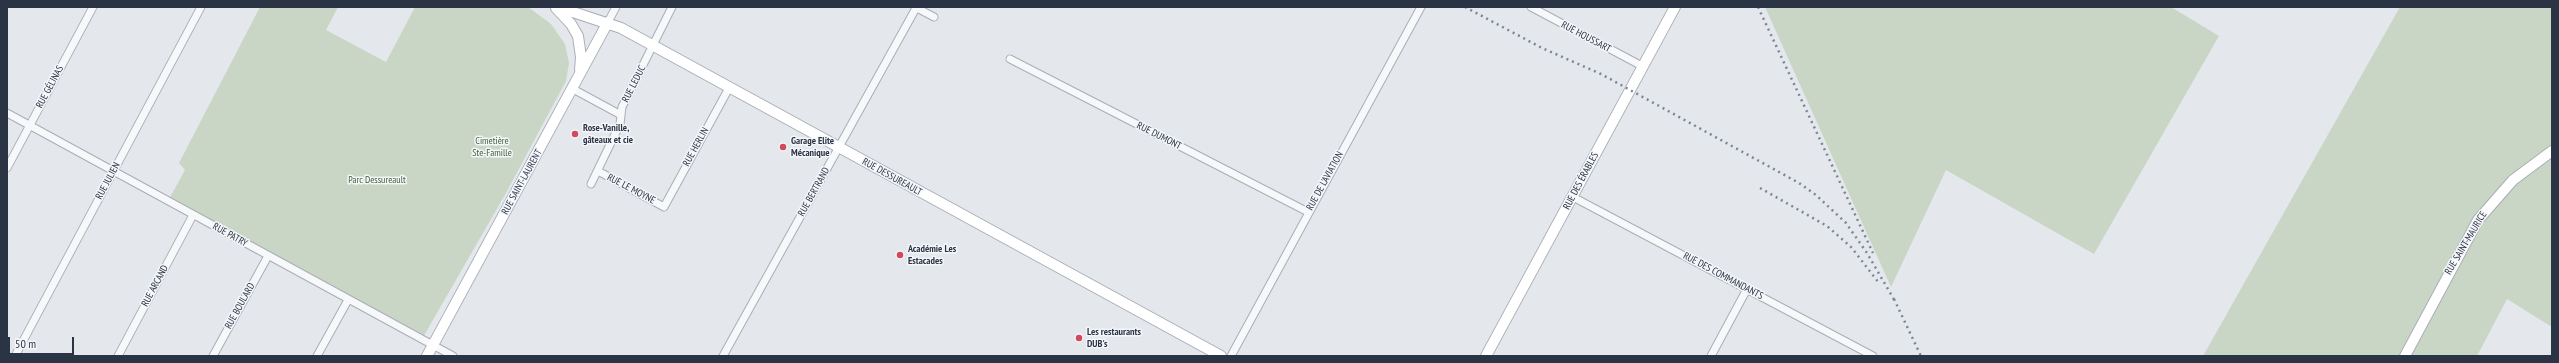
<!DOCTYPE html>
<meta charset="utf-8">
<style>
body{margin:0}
#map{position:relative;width:2559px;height:363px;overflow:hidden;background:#e4e7ec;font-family:"PT Sans Narrow",sans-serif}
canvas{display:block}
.frame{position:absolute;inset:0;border:8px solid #2b3445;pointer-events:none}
.scale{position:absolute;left:8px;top:337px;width:66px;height:18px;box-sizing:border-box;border:2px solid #2b3445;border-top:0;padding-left:5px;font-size:12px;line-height:14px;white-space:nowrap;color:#2b3445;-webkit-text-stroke:3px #f4f6f9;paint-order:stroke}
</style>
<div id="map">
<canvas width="2559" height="363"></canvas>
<div class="frame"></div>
<div class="scale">50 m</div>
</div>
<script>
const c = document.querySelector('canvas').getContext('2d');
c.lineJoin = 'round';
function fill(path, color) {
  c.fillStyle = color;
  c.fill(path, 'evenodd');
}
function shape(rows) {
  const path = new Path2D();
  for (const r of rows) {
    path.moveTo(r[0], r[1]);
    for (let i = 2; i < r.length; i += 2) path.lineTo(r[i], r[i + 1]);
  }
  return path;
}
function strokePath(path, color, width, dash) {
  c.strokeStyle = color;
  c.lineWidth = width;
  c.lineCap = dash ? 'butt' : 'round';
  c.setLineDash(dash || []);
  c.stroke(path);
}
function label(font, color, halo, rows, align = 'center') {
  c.font = font + ' "PT Sans Narrow",sans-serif';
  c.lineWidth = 3;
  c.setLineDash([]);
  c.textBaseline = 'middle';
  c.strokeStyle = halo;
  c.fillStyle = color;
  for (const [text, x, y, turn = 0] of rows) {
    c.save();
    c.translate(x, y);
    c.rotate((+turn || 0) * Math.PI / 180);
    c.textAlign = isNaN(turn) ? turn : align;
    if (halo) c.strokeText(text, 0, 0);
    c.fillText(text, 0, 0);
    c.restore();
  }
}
const green = shape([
 [260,7,338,7,326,30,386,62,415,7,528,7,551,24,565,44,569,63,566,81,506,193,422,339,168,201,185,170,179,163],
 [1765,7,2171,7,2219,36,2094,254,1946,170,1891,287],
 [2400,7,2552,7,2552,327,2507,299,2477,356,2203,356]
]);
const street = shape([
 [915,7,934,17],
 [1531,7,1642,66],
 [608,22,616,7],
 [1010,59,1308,212],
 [573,89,621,115],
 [7,113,453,356],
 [7,168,93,7],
 [598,171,664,207,729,88],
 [591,184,620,124,622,107,672,7],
 [1573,197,1873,356],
 [15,356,201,7],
 [118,356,193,215],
 [213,356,268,256],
 [317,356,348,300],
 [723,356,916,8],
 [1231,356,1421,7],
 [1711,356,1747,289]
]);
const secondary = shape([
 [558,7,621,28,1221,356],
 [556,8,571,24,578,36,581,57,580,70],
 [427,356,608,22],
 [1486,356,1675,7],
 [2405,356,2478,220,2513,180,2552,151]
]);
const rail = shape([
 [1465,7,1542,48,1601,74,1799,183,1816,195,1846,223,1867,253,1896,303],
 [1758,7,1873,253],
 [1760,188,1827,226,1851,247,1879,283],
 [1894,299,1921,356]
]);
const markers = [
 [575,134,4,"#d1495b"],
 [783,147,4,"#d1495b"],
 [900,255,4,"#d1495b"],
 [1079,338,4,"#d1495b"]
];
const streetNames = [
 ["RUE HOUSSART",1586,37,28],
 ["RUE LEDUC",634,84,-63],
 ["RUE GÉLINAS",50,87,-62],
 ["RUE DUMONT",1159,136,27],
 ["RUE HERLIN",696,147,-61],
 ["RUE DESSUREAULT",892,177,29],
 ["RUE JULIEN",108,181,-62],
 ["RUE DE L'AVIATION",1325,181,-61],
 ["RUE DES ÉRABLES",1581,181,-62],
 ["RUE SAINT-LAURENT",522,182,-61],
 ["RUE LE MOYNE",631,189,28],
 ["RUE BERTRAND",814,192,-61],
 ["RUE PATRY",230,235,29],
 ["RUE SAINT-MAURICE",2466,243,-59],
 ["RUE DES COMMANDANTS",1723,276,28],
 ["RUE ARCAND",155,286,-62],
 ["RUE BOULARD",240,306,-61]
];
const poiNames = [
 ["Rose-Vanille,",583,128],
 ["gâteaux et cie",583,140],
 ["Garage Elite",791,141],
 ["Mécanique",791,153],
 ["Académie Les",908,249],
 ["Estacades",908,261],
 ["Les restaurants",1087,332],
 ["DUB's",1087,344]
];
const parkNames = [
 ["Cimetière",492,141],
 ["Ste-Famille",492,153],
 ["Parc Dessureault",377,180]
];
fill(green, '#c9d6c5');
strokePath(street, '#a9aeb7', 9);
strokePath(secondary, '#a9aeb7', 12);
strokePath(street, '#f7f8fa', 7);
strokePath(secondary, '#fff', 10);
strokePath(rail, '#7d8696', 2.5, [2, 4]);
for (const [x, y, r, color] of markers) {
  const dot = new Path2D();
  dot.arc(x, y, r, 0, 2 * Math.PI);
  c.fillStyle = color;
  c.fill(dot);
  strokePath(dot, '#f4f6f9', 1.5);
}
label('10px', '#2b3445', '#f4f6f9', streetNames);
label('bold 10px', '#2b3445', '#f4f6f9', poiNames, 'left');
label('10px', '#3f6138', '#f4f6f9', parkNames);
</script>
